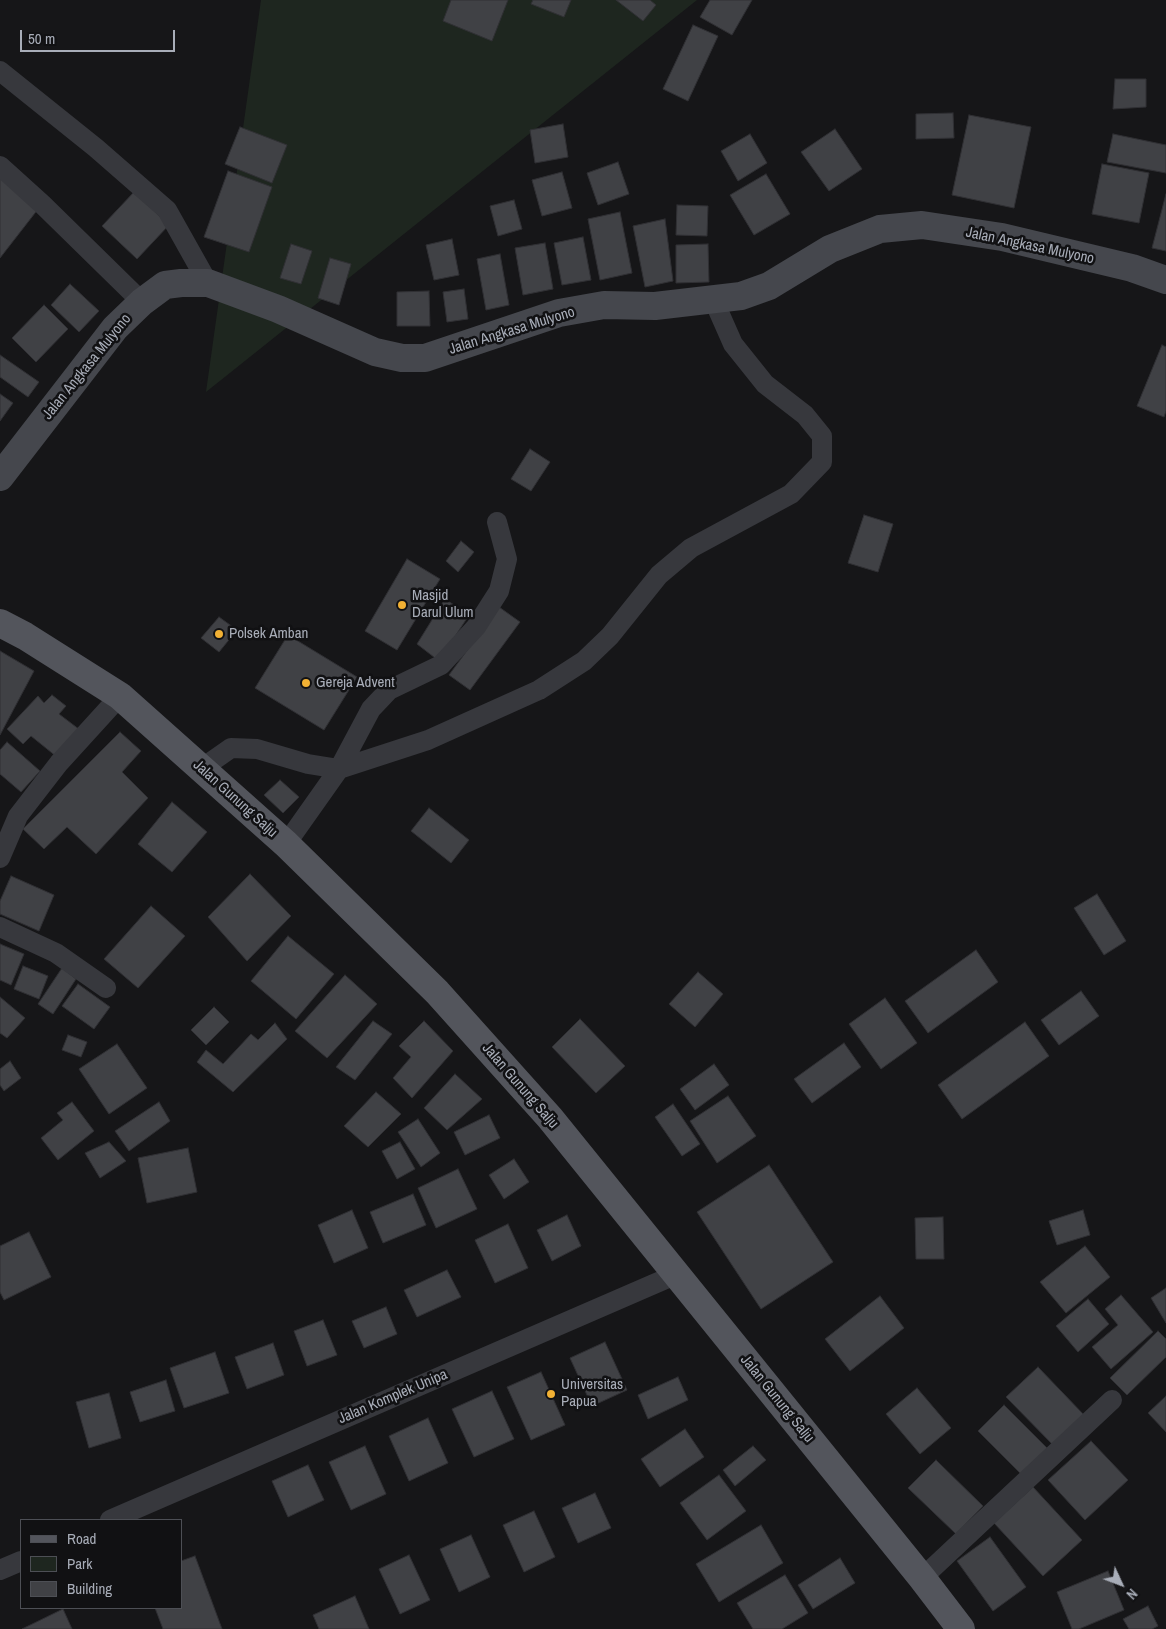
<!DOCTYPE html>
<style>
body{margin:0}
#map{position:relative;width:1166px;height:1629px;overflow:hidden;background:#161618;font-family:"Archivo Narrow",sans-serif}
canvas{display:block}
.legend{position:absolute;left:20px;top:1519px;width:162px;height:90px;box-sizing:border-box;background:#111113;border:1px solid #4d4f55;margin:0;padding:6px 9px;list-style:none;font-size:15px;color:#a8adb8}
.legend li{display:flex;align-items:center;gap:10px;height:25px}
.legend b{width:25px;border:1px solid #4d4f55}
.north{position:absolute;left:1096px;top:1559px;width:50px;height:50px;-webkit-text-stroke:4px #111113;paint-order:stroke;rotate:133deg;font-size:14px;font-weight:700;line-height:20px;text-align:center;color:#a8adb8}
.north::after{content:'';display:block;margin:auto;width:18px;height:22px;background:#a8adb8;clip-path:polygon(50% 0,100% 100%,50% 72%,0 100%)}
.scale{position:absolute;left:20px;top:30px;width:155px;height:22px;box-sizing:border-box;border:2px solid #a8adb8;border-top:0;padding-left:6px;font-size:15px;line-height:18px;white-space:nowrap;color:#a8adb8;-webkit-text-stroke:4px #111113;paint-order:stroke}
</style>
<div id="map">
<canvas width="1166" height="1629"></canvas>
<ul class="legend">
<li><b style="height:6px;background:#53555c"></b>Road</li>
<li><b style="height:14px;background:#1e261f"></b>Park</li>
<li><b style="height:14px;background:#404145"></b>Building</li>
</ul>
<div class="north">N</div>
<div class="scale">50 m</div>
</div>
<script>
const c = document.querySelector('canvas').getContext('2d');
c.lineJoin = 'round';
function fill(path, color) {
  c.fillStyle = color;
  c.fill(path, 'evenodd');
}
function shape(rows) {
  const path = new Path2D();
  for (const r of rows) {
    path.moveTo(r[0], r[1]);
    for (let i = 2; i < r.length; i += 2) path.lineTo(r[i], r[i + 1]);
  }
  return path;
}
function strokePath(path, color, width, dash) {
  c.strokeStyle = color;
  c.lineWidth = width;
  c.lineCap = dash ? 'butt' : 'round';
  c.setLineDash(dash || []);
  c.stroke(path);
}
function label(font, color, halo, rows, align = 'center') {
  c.font = font + ' "Archivo Narrow",sans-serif';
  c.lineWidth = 5;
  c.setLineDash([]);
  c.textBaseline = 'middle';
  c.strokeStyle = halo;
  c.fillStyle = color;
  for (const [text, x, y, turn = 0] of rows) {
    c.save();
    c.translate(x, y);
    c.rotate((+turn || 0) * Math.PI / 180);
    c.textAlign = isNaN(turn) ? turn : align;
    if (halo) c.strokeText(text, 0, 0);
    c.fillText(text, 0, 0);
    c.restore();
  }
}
const green = shape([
 [261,0,697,0,206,392]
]);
const building = shape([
 [451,0,508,0,492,41,443,21,451,0],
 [533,0,571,0,564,17,531,4,533,0],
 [616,0,650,0,656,5,643,21,616,0],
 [710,0,752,0,732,35,700,17,710,0],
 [693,25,718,36,688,101,663,89,693,25],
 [1115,79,1146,79,1146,107,1113,109,1115,79],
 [953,113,954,138,916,139,916,114,953,113],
 [969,115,1031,127,1014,208,952,195,969,115],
 [563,124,568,157,535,163,530,130,563,124],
 [240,127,287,145,272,183,225,164,240,127],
 [835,129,862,169,829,191,801,152,835,129],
 [750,134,767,163,738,181,721,151,750,134],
 [1113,134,1166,145,1166,173,1107,162,1113,134],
 [618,162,629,194,598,205,587,173,618,162],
 [1102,164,1149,173,1139,223,1092,214,1102,164],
 [0,171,42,204,0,258,0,171],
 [228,171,272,187,249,252,204,237,228,171],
 [562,172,572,208,542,216,532,180,562,172],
 [766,174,790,214,754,235,730,195,766,174],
 [134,192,169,225,137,259,102,226,134,192],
 [1166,194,1166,251,1152,248,1166,194],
 [514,200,522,229,498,236,490,206,514,200],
 [677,205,708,206,707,236,676,235,677,205],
 [620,212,632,273,600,280,588,219,620,212],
 [665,219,673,281,645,287,633,226,665,219],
 [583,237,591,280,562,285,554,243,583,237],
 [452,239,459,275,434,280,426,245,452,239],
 [545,243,553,289,523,295,515,248,545,243],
 [291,244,312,251,301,284,280,278,291,244],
 [708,244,709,282,676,283,676,245,708,244],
 [500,254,509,305,486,310,477,259,500,254],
 [330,258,351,264,339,305,318,298,330,258],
 [70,284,99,311,79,332,51,305,70,284],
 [464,289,468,319,447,322,443,292,464,289],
 [429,291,430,326,397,326,397,292,429,291],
 [44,305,68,329,36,362,12,338,44,305],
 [1162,345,1166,347,1166,411,1164,417,1137,406,1162,345],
 [0,355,39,382,28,397,0,377,0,355],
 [0,394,13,403,0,421,0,394],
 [530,449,550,462,531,491,511,479,530,449],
 [864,515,893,524,878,572,848,563,864,515],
 [461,541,474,552,458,572,446,561,461,541],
 [407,559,440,579,397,650,365,631,407,559],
 [445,599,469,615,439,661,417,644,445,599],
 [499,607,520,622,470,690,449,675,499,607],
 [219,617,237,630,219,652,201,638,219,617],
 [288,635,357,677,324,730,255,688,288,635],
 [0,651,34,671,0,735,0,651],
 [52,695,66,706,59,714,80,730,57,757,31,736,23,744,7,729,38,696,44,703,52,695],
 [120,732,141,751,122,772,148,798,96,854,67,827,44,849,23,829,120,732],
 [7,742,40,771,21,792,0,774,0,750,7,742],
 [280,780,299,797,283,813,264,795,280,780],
 [172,802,207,832,172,872,138,844,172,802],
 [429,808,469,840,451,863,411,831,429,808],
 [250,874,291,916,247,961,208,917,250,874],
 [11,876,54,895,39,931,0,914,0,901,11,876],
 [1097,894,1126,941,1104,955,1074,908,1097,894],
 [151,906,185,936,138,988,104,959,151,906],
 [288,936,334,974,296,1019,251,981,288,936],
 [0,944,24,954,11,985,0,980,0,944],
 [976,950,998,982,928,1033,905,1001,976,950],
 [23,966,48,976,39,999,14,989,23,966],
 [62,968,76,979,53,1014,38,1004,62,968],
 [698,972,723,994,695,1027,669,1004,698,972],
 [345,975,377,1004,327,1058,295,1031,345,975],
 [78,984,110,1007,94,1029,62,1006,78,984],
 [1081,991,1099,1016,1059,1045,1041,1020,1081,991],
 [0,997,25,1018,7,1038,0,1033,0,997],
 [885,998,917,1043,881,1069,849,1024,885,998],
 [214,1007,229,1022,206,1045,191,1030,214,1007],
 [580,1019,625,1066,596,1093,552,1047,580,1019],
 [373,1021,392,1034,355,1080,336,1067,373,1021],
 [424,1021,453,1051,412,1098,393,1078,411,1057,399,1046,424,1021],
 [1025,1022,1049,1056,962,1119,938,1085,1025,1022],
 [275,1023,287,1039,233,1092,197,1062,206,1050,223,1064,251,1034,258,1040,275,1023],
 [68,1035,87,1042,81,1057,62,1050,68,1035],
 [844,1043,861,1067,812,1103,794,1079,844,1043],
 [117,1044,147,1088,109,1114,79,1069,117,1044],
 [10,1061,21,1078,4,1091,0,1085,0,1069,10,1061],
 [714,1064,729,1085,695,1110,680,1089,714,1064],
 [455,1074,482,1099,447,1130,424,1108,455,1074],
 [376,1092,401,1114,368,1147,344,1126,376,1092],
 [728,1096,756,1136,717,1163,690,1121,728,1096],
 [72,1102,94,1131,58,1160,41,1138,63,1120,57,1113,72,1102],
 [159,1102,170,1121,129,1151,115,1131,159,1102],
 [673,1104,700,1144,682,1156,655,1117,673,1104],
 [489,1115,500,1138,465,1155,454,1132,489,1115],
 [418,1119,440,1153,421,1167,398,1132,418,1119],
 [109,1142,126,1161,100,1178,85,1153,109,1142],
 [400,1142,415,1169,397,1179,382,1151,400,1142],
 [188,1148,197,1192,147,1203,138,1158,188,1148],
 [514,1159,529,1182,504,1199,489,1175,514,1159],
 [769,1165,833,1262,761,1309,697,1212,769,1165],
 [458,1169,477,1209,436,1228,418,1188,458,1169],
 [413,1194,426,1225,383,1243,370,1212,413,1194],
 [352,1210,368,1248,334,1263,318,1225,352,1210],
 [1083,1210,1090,1235,1057,1245,1049,1221,1083,1210],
 [567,1215,581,1246,552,1261,537,1230,567,1215],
 [943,1217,944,1259,916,1259,915,1218,943,1217],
 [508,1224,528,1268,495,1283,475,1240,508,1224],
 [29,1232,51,1277,4,1300,0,1292,0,1246,29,1232],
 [1085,1246,1110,1277,1066,1313,1040,1282,1085,1246],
 [447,1270,461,1297,417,1317,404,1290,447,1270],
 [1166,1288,1166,1323,1151,1298,1166,1288],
 [1121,1295,1153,1332,1111,1369,1092,1347,1118,1325,1105,1309,1121,1295],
 [880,1296,904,1328,850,1371,825,1339,880,1296],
 [1088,1299,1109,1324,1078,1352,1056,1326,1088,1299],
 [386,1307,397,1334,364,1348,352,1321,386,1307],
 [323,1320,337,1355,307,1366,294,1331,323,1320],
 [1158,1331,1166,1339,1166,1357,1127,1395,1110,1378,1158,1331],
 [605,1342,627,1390,592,1406,570,1358,605,1342],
 [273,1343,284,1375,247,1389,235,1357,273,1343],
 [215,1352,229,1393,184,1408,170,1368,215,1352],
 [1038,1367,1085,1416,1054,1446,1006,1397,1038,1367],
 [541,1372,565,1425,531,1440,507,1387,541,1372],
 [678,1377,688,1400,648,1419,638,1395,678,1377],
 [166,1380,175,1411,140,1422,130,1392,166,1380],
 [917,1388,951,1428,920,1454,886,1414,917,1388],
 [492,1391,514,1439,474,1457,452,1409,492,1391],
 [109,1393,121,1438,89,1448,76,1402,109,1393],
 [1166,1396,1166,1432,1148,1413,1166,1396],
 [1004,1405,1048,1449,1022,1475,978,1431,1004,1405],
 [428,1418,448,1463,409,1481,389,1436,428,1418],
 [685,1429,704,1457,660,1487,641,1459,685,1429],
 [1091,1441,1128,1480,1085,1520,1048,1480,1091,1441],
 [365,1446,386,1494,351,1510,329,1462,365,1446],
 [753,1446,766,1460,735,1486,723,1470,753,1446],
 [936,1460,983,1506,956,1534,908,1488,936,1460],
 [308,1465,324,1500,288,1517,272,1481,308,1465],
 [719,1475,746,1511,707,1540,680,1503,719,1475],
 [1033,1487,1082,1540,1043,1576,994,1523,1033,1487],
 [595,1493,611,1528,578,1543,562,1508,595,1493],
 [534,1511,555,1557,524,1572,503,1525,534,1511],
 [761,1525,783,1563,719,1602,696,1564,761,1525],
 [471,1535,490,1577,459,1592,440,1549,471,1535],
 [990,1537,1026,1587,993,1611,957,1561,990,1537],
 [409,1555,430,1600,400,1614,379,1569,409,1555],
 [195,1556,222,1629,163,1629,155,1608,181,1608,181,1561,195,1556],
 [840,1558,855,1583,813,1609,798,1585,840,1558],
 [1108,1571,1124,1610,1079,1629,1072,1629,1057,1592,1108,1571],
 [785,1575,808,1613,782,1629,753,1629,737,1603,785,1575],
 [355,1596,369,1629,319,1629,313,1615,355,1596],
 [1148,1606,1158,1626,1152,1629,1129,1629,1123,1619,1148,1606],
 [63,1609,72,1629,22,1629,63,1609]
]);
const street = shape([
 [0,71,96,148,167,210,208,283],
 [0,166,42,204,142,302],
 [201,769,231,748,257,749,308,764,339,769,371,709,389,690,441,665,476,627,499,591,507,559,497,522],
 [286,844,339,769,428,740,539,690,584,661,610,636,659,575,691,548,791,494,822,462,822,436,805,415,765,384,733,344,714,301],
 [0,858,18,816,59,763,120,696],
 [0,927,56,953,106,988],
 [110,1520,677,1274],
 [0,1570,21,1561],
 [922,1578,1112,1400]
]);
const secondary = shape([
 [0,477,115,328,142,302,165,285,181,283,208,283,278,309,375,352,402,358,425,358,559,313,604,305,655,306,741,296,769,286,830,249,880,229,922,225,1002,237,1132,268,1166,280]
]);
const primary = shape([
 [0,623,25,636,120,696,286,844,437,992,550,1118,922,1578,961,1629]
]);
const markers = [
 [402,605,5,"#f2b134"],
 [219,634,5,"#f2b134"],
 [306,683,5,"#f2b134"],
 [551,1394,5,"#f2b134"]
];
const streetNames = [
 ["Jalan Angkasa Mulyono",1030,246,12],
 ["Jalan Angkasa Mulyono",512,331,-17],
 ["Jalan Angkasa Mulyono",87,367,-51],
 ["Jalan Gunung Salju",235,799,42],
 ["Jalan Gunung Salju",520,1086,49],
 ["Jalan Komplek Unipa",393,1397,-23],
 ["Jalan Gunung Salju",777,1399,51]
];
const poiNames = [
 ["Masjid",412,596],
 ["Darul Ulum",412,613],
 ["Polsek Amban",229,634],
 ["Gereja Advent",316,683],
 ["Universitas",561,1385],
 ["Papua",561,1402]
];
fill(green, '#1e261f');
fill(building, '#404145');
strokePath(building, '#303034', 1);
strokePath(street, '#37383d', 20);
strokePath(secondary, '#45474d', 28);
strokePath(primary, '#53555c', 28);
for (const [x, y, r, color] of markers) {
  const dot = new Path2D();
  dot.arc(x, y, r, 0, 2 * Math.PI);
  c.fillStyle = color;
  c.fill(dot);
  strokePath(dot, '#111113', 2);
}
label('15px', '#a8adb8', '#111113', streetNames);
label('15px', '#a8adb8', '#111113', poiNames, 'left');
</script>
